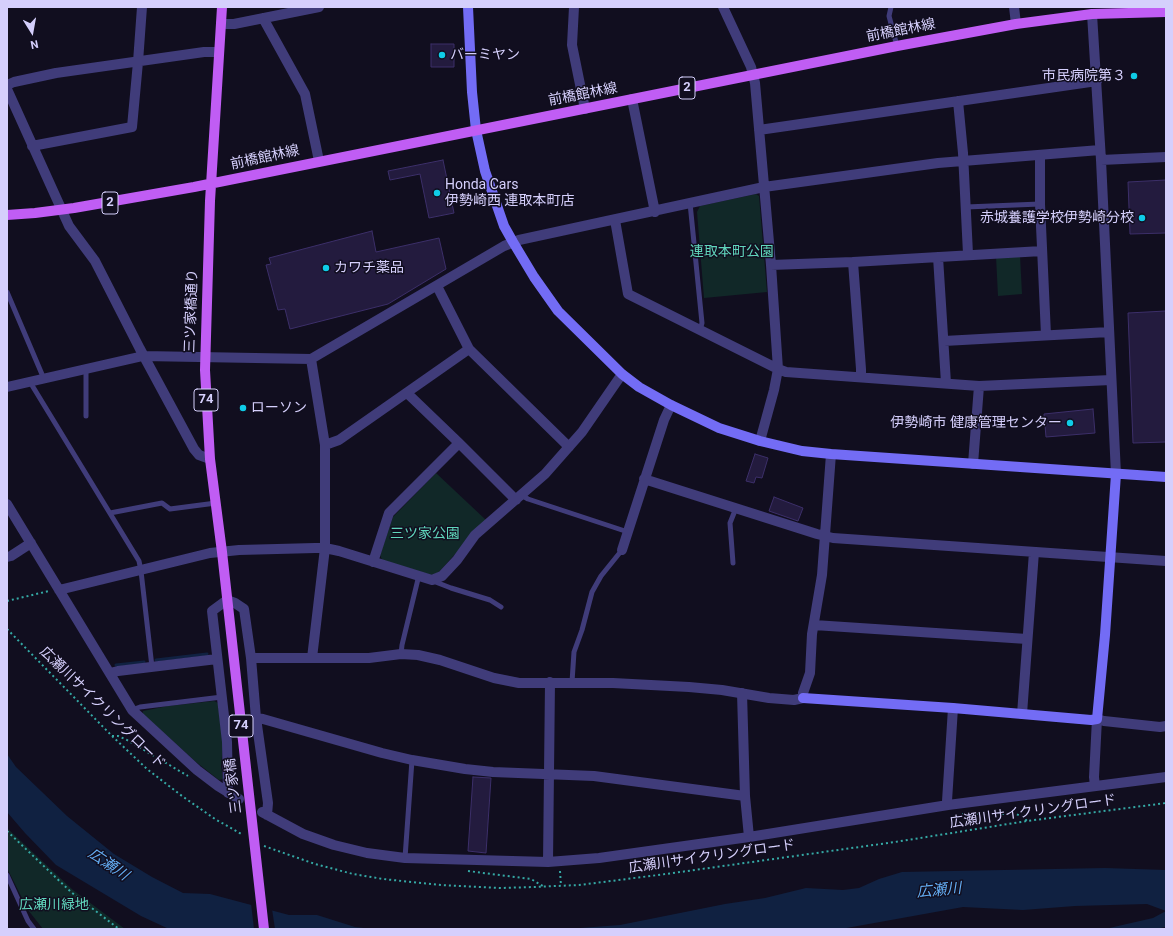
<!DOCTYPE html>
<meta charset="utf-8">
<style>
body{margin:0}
#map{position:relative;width:1173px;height:936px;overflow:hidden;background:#110e1f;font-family:Roboto,sans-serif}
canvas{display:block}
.frame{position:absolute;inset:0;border:8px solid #d5cffc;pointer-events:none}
.north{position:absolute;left:12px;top:12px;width:40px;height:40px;-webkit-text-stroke:3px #110e1f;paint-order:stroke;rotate:169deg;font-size:11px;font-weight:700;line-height:16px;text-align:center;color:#d5cffc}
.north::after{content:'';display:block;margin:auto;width:14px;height:18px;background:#d5cffc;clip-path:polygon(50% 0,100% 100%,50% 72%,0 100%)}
</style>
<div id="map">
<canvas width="1173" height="936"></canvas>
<div class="frame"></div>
<div class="north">N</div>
</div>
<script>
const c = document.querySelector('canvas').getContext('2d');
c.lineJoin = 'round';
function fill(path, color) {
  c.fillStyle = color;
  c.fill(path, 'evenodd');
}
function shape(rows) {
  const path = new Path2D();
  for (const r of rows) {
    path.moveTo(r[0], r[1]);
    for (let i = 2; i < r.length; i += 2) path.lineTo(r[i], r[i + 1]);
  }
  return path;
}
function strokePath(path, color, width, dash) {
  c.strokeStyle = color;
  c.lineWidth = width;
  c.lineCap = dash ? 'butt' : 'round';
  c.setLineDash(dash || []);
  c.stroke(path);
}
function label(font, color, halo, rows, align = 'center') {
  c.font = font + ' Roboto,"Noto Sans JP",sans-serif';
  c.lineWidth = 3;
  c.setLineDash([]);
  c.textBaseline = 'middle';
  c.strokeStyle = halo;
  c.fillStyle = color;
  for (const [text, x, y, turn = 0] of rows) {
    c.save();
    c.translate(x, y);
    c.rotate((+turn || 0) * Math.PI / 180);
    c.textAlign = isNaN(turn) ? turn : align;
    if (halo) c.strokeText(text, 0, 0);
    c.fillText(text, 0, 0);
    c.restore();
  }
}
const green = shape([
 [756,194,759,196,767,292,704,298,697,212,700,206],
 [1020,255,1022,294,998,296,996,256],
 [436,473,486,520,438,573,431,575,382,560,380,555,393,517],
 [214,701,218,703,223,745,221,766,223,779,219,780,196,762,143,714,143,711,168,706],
 [7,828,73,890,125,929,43,929,28,910,7,868]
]);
const water = shape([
 [7,754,16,767,67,816,114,854,152,877,183,893,210,894,289,915,317,915,355,927,373,929,169,929,141,916,56,865,25,833,7,812],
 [1105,868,1166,870,1166,911,1147,904,1075,906,1023,910,963,907,841,929,567,929,620,925,725,904,765,898,806,888,843,890,859,888,879,879,902,872],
 [1166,911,1165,927,1157,929,1105,929,1153,918]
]);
const pier = shape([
 [251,903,272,909,275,929,254,929]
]);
const stream = shape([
 [156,660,207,654],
 [116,665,144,662]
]);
const building = shape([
 [431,44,454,44,454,67,431,67,431,44],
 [443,160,454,213,429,218,420,174,390,180,388,171,443,160],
 [1166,180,1166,233,1130,234,1128,182,1166,180],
 [372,231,376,252,439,238,446,269,388,304,290,329,285,309,278,310,266,265,271,264,269,258,372,231],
 [1166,311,1166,442,1133,443,1128,313,1166,311],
 [1093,409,1095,433,1046,437,1044,414,1093,409],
 [755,454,768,458,762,478,756,477,754,483,746,481,755,454],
 [774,497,803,508,798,521,769,511,774,497],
 [473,777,491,778,486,853,468,851,473,777]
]);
const path = shape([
 [7,601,49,591],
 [7,629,112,736,147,769,182,796,215,819,243,835],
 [112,736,118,736,127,740,188,776],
 [962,814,1016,814,1023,817,1027,821],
 [7,831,71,892,119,929],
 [264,846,315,864,353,874,383,879,441,885,501,888,533,887,579,885,666,874,895,842,1027,821,1166,803],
 [468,871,531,879,543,886],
 [560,871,561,886]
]);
const lane = shape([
 [891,7,889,16,897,46],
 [690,203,702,323,700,330],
 [966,207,1040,204],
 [7,292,44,379],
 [30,382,139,561,141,571,152,667],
 [86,416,86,369],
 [521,495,528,499,628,532],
 [110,513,162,503,170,509,216,503],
 [733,563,730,523,736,508],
 [433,581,451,588,490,600,501,607],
 [401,654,402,645,419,575],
 [572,682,574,652,582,630,592,592,601,576,622,550],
 [132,710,140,707,222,697],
 [405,858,412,760],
 [7,875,28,921,34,929]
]);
const street = shape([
 [574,7,572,45,585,109],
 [723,7,751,67,755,83,771,265,778,369,774,390,760,441],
 [1014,7,1016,24],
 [1092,14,1101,160,1116,474],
 [263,18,305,94,319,161],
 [221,24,234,24,319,7],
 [7,85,14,82,56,73,204,52,219,52],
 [7,89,69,226,95,261,140,349,194,449,199,455,210,459],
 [632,99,655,212],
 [958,101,963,153,968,254],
 [759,130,1097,81],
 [32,146,132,127,138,62,142,7],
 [1040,156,1040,204,1046,335],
 [1101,160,1166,157],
 [615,220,628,294,778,369,786,372,979,386,1111,380],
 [938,257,946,383],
 [853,262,861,369,861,377],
 [771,265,853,262,1042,251],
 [437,286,469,349,569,447],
 [944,341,1109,332],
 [311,359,325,445,325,548,312,658],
 [7,387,143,356,311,359,504,246,519,240,764,187,938,163,1100,150],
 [407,393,459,443,516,500],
 [325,445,339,440,469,349],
 [973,464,979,386],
 [644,479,817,534,833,538,1166,561],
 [7,504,132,710,197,770,218,786,239,799],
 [622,550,664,420,671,405],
 [7,557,11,556,31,543],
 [373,562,389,513,459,443],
 [59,590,210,553,239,550,315,548,325,548,339,551,432,580,442,576,457,560,475,535,545,474,582,432,622,374],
 [814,625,1027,639],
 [251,658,369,658,401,654,418,655,440,660,494,678,519,683,613,683,689,687,722,690,769,698,794,700,803,698,803,693,810,673,812,634,822,575,831,454],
 [110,673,118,671,217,659],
 [742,693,745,796,749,837],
 [1022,714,1034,552],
 [256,718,263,719,382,753,412,760,465,769,493,772,594,776,745,796],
 [1095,786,1094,777,1097,719,1104,721,1160,727,1166,726],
 [228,793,227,742,212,611,227,600,235,603,244,609,251,658,256,718,268,803,267,815],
 [948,805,947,801,953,708],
 [262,812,303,834,334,845,367,853,405,858,548,862,599,858,749,837,948,805,1166,777],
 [548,862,550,682]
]);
const secondary = shape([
 [468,7,472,92,476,130,485,171,504,226,513,242,534,277,558,311,622,374,639,387,671,405,719,428,760,441,802,451,831,454,1166,477],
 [803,698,953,708,1091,720,1097,719,1105,635,1116,474]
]);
const primary = shape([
 [222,7,210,201,205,370,210,459,222,552,264,929],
 [7,215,35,213,74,208,194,187,897,46,1016,24,1092,14,1166,12]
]);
const markers = [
 [442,55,4,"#0fcce7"],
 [1134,76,4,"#0fcce7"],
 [437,193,4,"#0fcce7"],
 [1142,218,4,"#0fcce7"],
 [326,268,4,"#0fcce7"],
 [243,408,4,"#0fcce7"],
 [1070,423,4,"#0fcce7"]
];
const shields = [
 [687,88,16],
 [110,203,16],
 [206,400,24],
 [241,726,24]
];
const shieldNames = [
 ["2",687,88],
 ["2",110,203],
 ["74",206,400],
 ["74",241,726]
];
const streetNames = [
 ["前橋館林線",901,31,-11],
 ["前橋館林線",583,95,-11],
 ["前橋館林線",265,158,-12],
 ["三ツ家橋通り",192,311,-88],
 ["広瀬川サイクリングロード",102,708,44],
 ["三ツ家橋",234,786,-97],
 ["広瀬川サイクリングロード",1033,812,-8],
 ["広瀬川サイクリングロード",712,857,-8]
];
const poiNames = [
 ["バーミヤン",450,55],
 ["市民病院第３",1126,76,"right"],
 ["Honda Cars",445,185],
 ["伊勢崎西 連取本町店",445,201],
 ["赤城養護学校伊勢崎分校",1134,218,"right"],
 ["カワチ薬品",334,268],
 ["ローソン",251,408],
 ["伊勢崎市 健康管理センター",1062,423,"right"]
];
const parkNames = [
 ["連取本町公園",732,252],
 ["三ツ家公園",425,534],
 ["広瀬川緑地",54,905]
];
const waterNames = [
 ["広瀬川",108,865,34],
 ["広瀬川",939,891,-5]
];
fill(green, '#112828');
fill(water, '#102141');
fill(pier, '#110e1f');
strokePath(stream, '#102141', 3);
fill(building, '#231b3e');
strokePath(building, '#3c2f69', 1);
strokePath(path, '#35a9a5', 2, [2, 3]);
strokePath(lane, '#403c7a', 5);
strokePath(street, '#403c7a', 10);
strokePath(secondary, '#736cf5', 10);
strokePath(primary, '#c05df4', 10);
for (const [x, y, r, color] of markers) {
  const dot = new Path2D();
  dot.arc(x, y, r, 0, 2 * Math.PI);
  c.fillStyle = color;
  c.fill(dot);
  strokePath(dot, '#110e1f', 1.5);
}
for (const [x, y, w] of shields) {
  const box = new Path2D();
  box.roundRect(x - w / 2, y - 11, w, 22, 3);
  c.fillStyle = '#110e1f';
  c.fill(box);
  strokePath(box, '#d5cffc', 1);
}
label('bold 13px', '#d5cffc', null, shieldNames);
label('14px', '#d5cffc', '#110e1f', streetNames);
label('14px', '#d5cffc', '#110e1f', poiNames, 'left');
label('14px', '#60d6bc', '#110e1f', parkNames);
label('italic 15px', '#64aef5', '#110e1f', waterNames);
</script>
